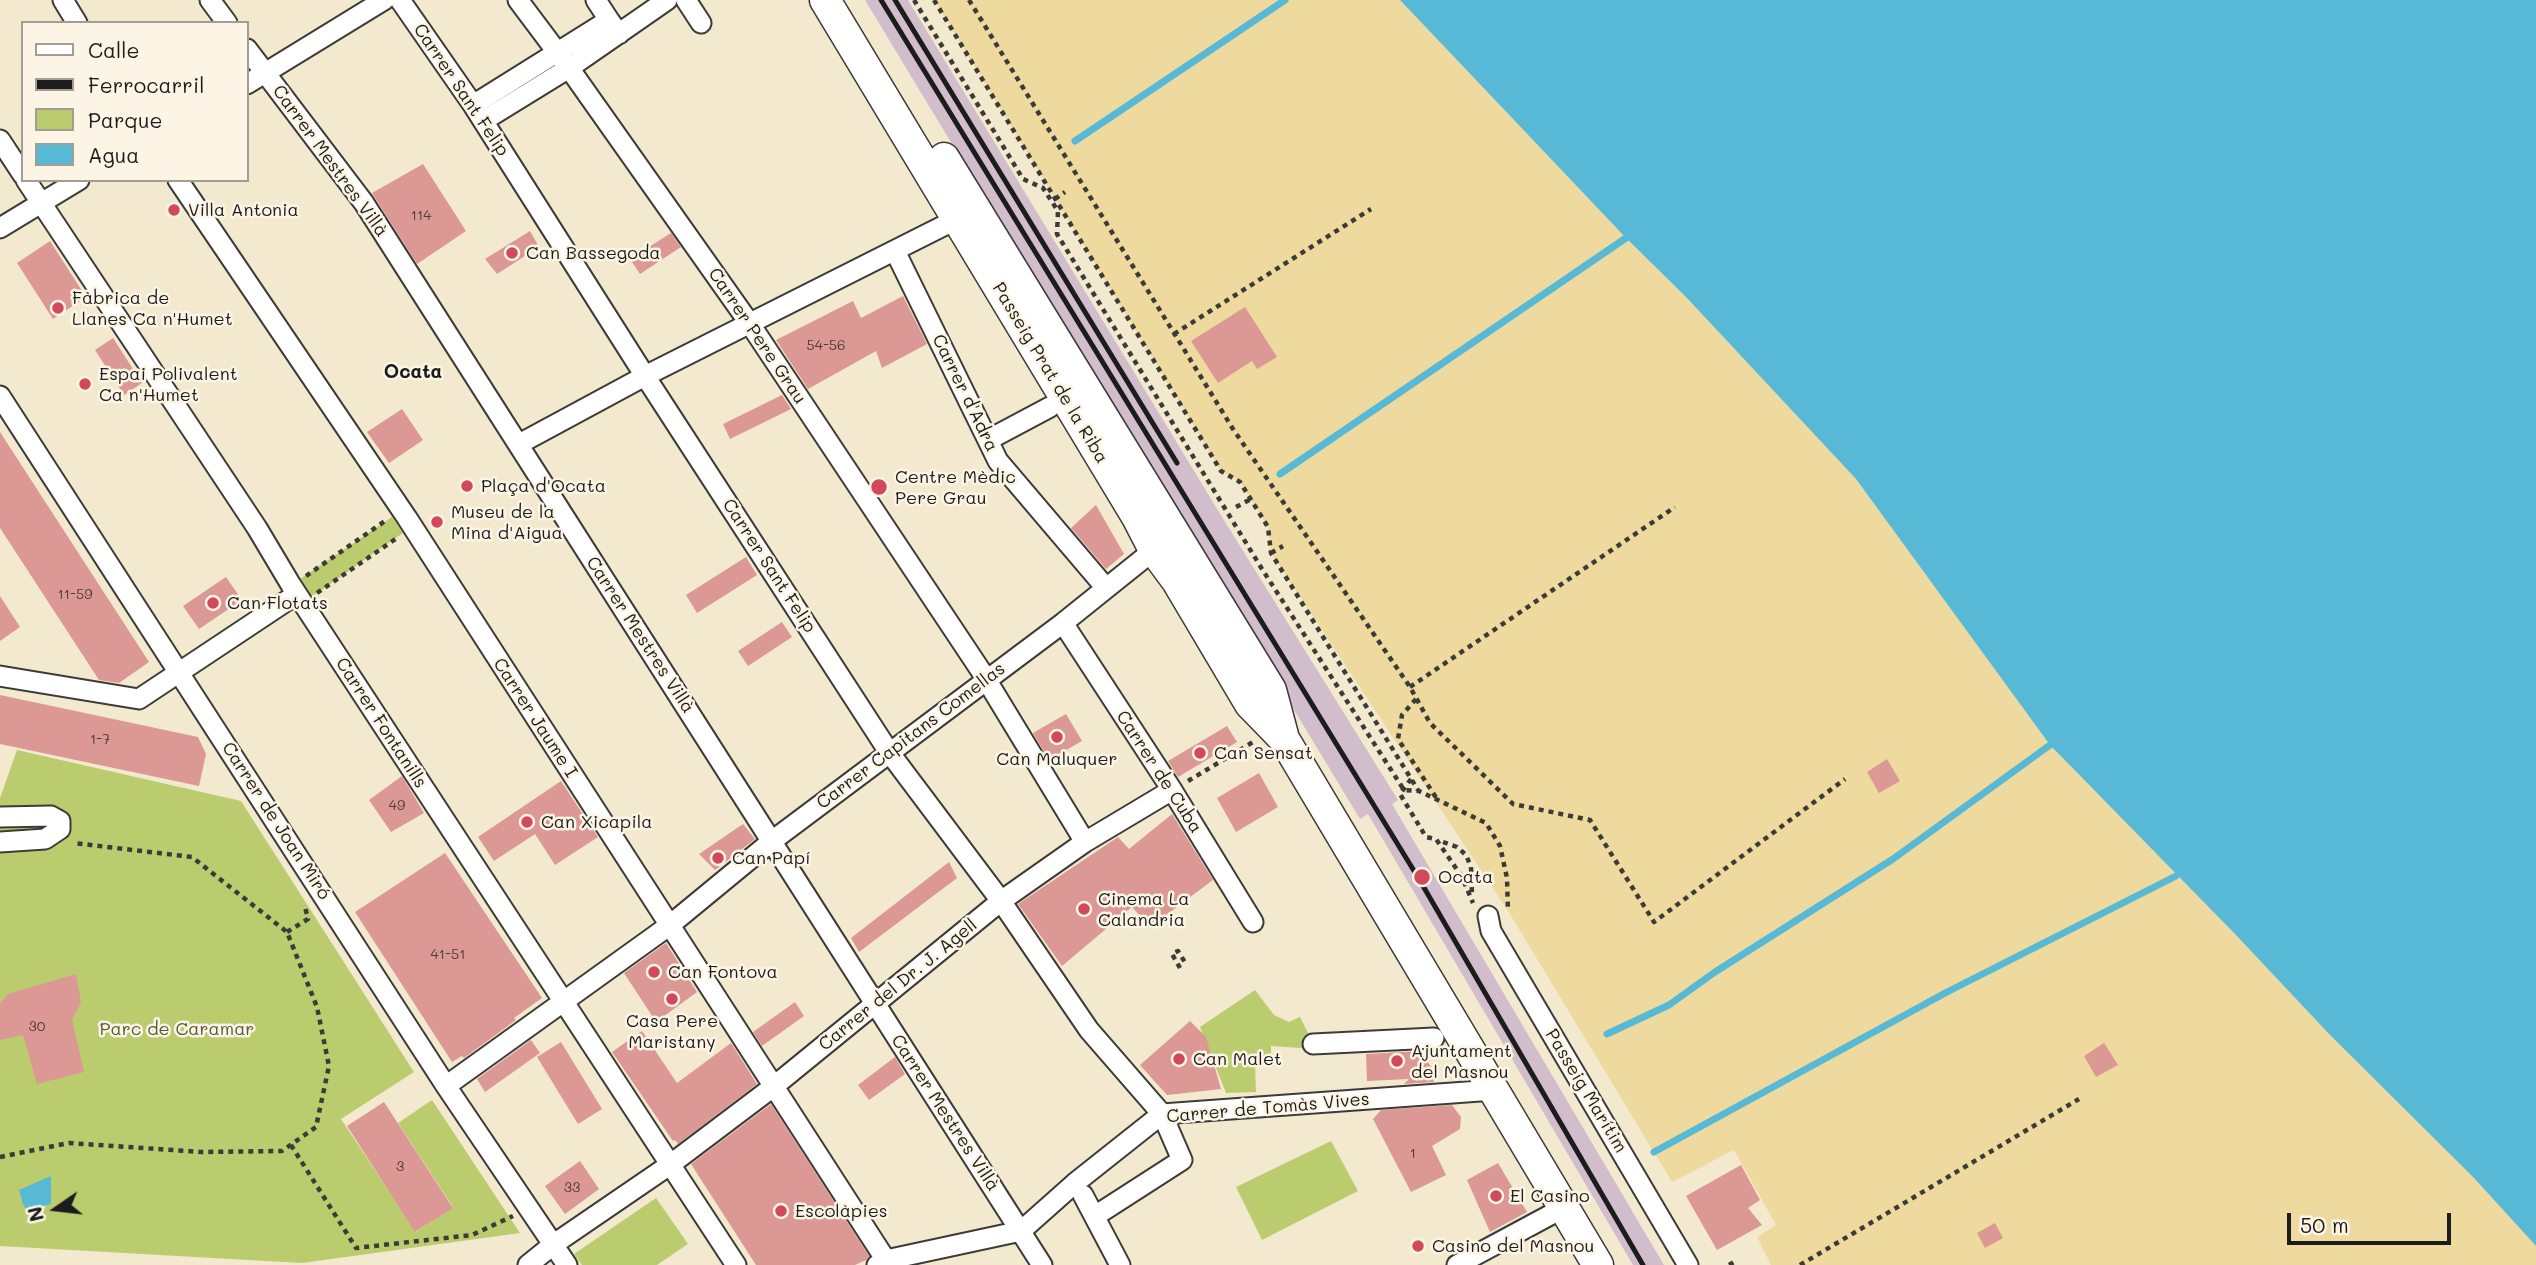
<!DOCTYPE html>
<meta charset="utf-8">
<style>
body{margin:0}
#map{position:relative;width:2536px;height:1265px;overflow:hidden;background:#f3e9cf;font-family:Mali,sans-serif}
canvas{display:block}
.legend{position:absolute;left:21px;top:21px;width:228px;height:161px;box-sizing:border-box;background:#fcf5e5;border:2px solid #a29e95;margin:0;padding:9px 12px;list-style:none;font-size:21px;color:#1c1c1c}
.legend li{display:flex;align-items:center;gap:14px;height:35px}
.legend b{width:35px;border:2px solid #a29e95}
.north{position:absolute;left:21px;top:1174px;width:70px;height:70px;-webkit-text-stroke:5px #fcf5e5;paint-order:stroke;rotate:256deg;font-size:19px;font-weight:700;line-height:28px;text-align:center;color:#1c1c1c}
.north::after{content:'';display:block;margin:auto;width:24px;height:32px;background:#1c1c1c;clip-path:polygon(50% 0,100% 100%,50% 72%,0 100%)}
.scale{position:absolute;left:2287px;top:1213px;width:164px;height:32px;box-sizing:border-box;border:4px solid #1c1c1c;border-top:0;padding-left:9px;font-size:21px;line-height:24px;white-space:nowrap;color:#1c1c1c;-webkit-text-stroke:5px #fcf5e5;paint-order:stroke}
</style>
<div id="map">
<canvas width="2536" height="1265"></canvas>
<ul class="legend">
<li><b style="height:9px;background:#fff"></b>Calle</li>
<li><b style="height:9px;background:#1c1c1c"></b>Ferrocarril</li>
<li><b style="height:19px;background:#bbcc6f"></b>Parque</li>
<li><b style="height:19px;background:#58b9d6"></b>Agua</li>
</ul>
<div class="north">N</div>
<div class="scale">50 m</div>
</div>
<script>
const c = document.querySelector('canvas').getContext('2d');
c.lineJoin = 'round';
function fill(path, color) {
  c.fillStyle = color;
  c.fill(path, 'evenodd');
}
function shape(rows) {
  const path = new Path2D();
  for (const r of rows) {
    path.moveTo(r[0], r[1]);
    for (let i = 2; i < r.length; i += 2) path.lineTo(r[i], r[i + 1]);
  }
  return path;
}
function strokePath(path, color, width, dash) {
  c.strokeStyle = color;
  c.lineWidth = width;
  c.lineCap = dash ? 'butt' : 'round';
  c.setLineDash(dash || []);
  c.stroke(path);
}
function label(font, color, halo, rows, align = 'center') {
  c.font = font + ' Mali,sans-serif';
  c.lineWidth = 5;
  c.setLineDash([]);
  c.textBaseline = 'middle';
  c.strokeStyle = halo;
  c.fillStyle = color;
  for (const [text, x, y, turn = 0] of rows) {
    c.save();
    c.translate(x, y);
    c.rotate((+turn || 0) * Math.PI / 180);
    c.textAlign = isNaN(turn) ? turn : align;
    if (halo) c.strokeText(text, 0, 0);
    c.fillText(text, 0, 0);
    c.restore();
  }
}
const industrial = shape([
 [865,0,908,0,1222,517,1398,800,1392,804,1664,1265,1633,1265,1368,814,1360,819]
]);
const green = shape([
 [392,517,403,533,303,603,291,585],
 [17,750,241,801,414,1072,341,1119,416,1232,453,1207,398,1123,432,1100,520,1233,302,1263,0,1246,0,798],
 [1255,990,1274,1015,1289,1022,1300,1017,1316,1049,1271,1046,1271,1065,1255,1065,1256,1092,1226,1093,1200,1027],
 [1331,1141,1358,1191,1262,1240,1236,1187],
 [656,1198,688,1244,657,1265,582,1265,574,1254]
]);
const sand = shape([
 [934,0,1400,0,1626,238,1686,297,1856,479,2050,745,2235,934,2329,1034,2474,1178,2536,1246,2536,1265,1771,1265,1757,1237,1776,1225,1734,1150,1672,1182,1508,911,1271,553,1268,527,1240,482,1221,471]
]);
const water = shape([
 [1400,0,2536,0,2536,1246,2474,1178,2329,1034,2235,934,2050,745,1856,479,1686,297,1626,238],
 [51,1176,51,1204,28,1212,23,1204,19,1190]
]);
const stream = shape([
 [1075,141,1285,0],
 [1280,474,1626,238],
 [1607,1034,1669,1005,1715,972,1893,859,2050,745],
 [1654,1152,1947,992,2176,876]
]);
const building = shape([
 [423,164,466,231,417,264,372,193],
 [530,231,539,247,497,274,485,259],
 [671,233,681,247,640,274,630,259],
 [50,241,86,297,53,319,17,263],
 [903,296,927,344,882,368,876,351,808,389,776,340,853,301,861,318],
 [1245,307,1277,357,1257,369,1252,361,1218,383,1191,341],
 [113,338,142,383,124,395,95,350],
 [782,395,791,409,730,439,723,424],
 [402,409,423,440,389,463,367,432],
 [0,432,149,662,119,683,99,680,0,528],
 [1096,505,1124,554,1106,569,1071,528],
 [746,557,757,575,697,613,686,595],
 [226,577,242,600,199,629,183,606],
 [0,596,20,627,0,641],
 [782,622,792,637,748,666,738,651],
 [0,695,198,737,206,754,199,786,0,744],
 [1066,714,1082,741,1049,760,1033,733],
 [1227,726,1237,742,1178,777,1168,761],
 [1887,759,1900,781,1879,793,1867,772],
 [1259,773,1278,807,1236,832,1217,798],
 [402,776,424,813,391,832,369,800],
 [561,781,598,837,555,865,535,834,494,861,478,837],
 [1172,814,1213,880,1150,927,1132,907,1062,966,1018,904,1118,837,1129,849],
 [743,824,755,839,715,870,699,854],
 [445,853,542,998,514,1018,516,1020,464,1058,462,1056,452,1062,355,912],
 [949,862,957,878,859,952,851,938],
 [666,943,697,992,656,1022,624,973],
 [76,974,81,1002,72,1020,84,1072,37,1084,23,1035,0,1040,0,1004,8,994],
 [795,1002,804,1016,762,1046,753,1032],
 [1190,1021,1206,1037,1221,1089,1167,1095,1140,1065],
 [642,1031,677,1083,731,1043,757,1084,678,1144,675,1140,673,1141,612,1052],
 [531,1040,540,1053,485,1092,477,1079],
 [561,1042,602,1109,578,1124,537,1057],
 [2104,1043,2118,1065,2096,1077,2084,1056],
 [1421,1051,1438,1078,1432,1078,1434,1082,1404,1084,1409,1079,1367,1081,1366,1054],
 [895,1057,905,1074,869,1100,858,1085],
 [384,1102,453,1208,415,1232,347,1126],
 [771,1104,869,1256,866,1260,855,1265,756,1265,691,1164],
 [1452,1105,1461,1117,1460,1129,1432,1146,1446,1175,1411,1192,1373,1119,1381,1110],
 [580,1161,599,1189,565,1214,545,1186],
 [1498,1163,1527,1212,1490,1232,1467,1180],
 [1741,1165,1760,1200,1748,1208,1762,1225,1717,1250,1686,1196],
 [1995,1223,2003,1238,1985,1248,1977,1233]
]);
const path = shape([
 [914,0,1023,179,1043,188,1058,211,1057,234,1262,569,1404,790,1419,791,1486,823,1500,846,1507,878,1508,911],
 [934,0,1221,471,1240,482,1268,527,1271,553,1418,790],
 [969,0,1233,429,1410,687,1430,723,1513,804,1590,820,1654,922,1845,779],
 [1055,199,1065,192],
 [1174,334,1371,209],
 [1236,507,1251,499],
 [1271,553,1283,546],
 [306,576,385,521],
 [317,593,397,538],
 [1410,687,1675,507],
 [1416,699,1402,715,1398,739,1437,799],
 [1411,779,1400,794,1426,837,1436,839,1462,877,1473,903],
 [1188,781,1253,742],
 [1443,842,1457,847,1466,855,1471,867,1472,895],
 [287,932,308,919,305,907],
 [1180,968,1172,954,1178,951,1186,964],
 [291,1145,356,1248,472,1235,513,1216],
 [0,1157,69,1143,202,1152,282,1151,316,1127,329,1066,317,1007,287,932,192,857,74,843],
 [1729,1265,1734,1262,1736,1265],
 [1800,1265,2079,1099]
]);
const street = shape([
 [63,0,77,23],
 [210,0,227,23],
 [400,0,473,105,645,376,889,752,1001,901,1089,1030,1162,1114,1182,1160,1095,1216],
 [518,0,569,68,750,324,981,671,1085,842],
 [596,0,609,20],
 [686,0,701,23],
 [247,49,364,203,1042,1265],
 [247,84,384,0],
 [473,105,609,20,619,34],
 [483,121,569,68,667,0],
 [0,140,23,175],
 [26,180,257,528,291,585,736,1265],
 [178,180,407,518,889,1265],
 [0,228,79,180],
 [895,251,998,461,1106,588],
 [0,396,446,1086,567,1265],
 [988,440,1050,407],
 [519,444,645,376,957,219],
 [1063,623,1172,790,1253,922],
 [0,676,139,699,297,594],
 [0,817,51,816,60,821,60,829,45,839,0,842],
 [1488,916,1491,931,1688,1265],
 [1313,1044,1434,1038],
 [446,1086,670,925,772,841,1063,623,1154,550],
 [1083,1195,1120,1265],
 [528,1265,554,1244,671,1164,773,1087,1001,901,1085,842,1172,790],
 [877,1265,886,1260,1021,1231,1075,1183,1162,1114,1494,1090],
 [1457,1265,1565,1207]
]);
const primary = shape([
 [825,0,1137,517,1154,550,1177,581,1250,704,1284,739,1598,1265],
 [944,158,1271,690,1283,735]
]);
const rail = shape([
 [881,0,1419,879,1643,1265],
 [895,0,1177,463]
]);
const markers = [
 [174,210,7,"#d1495b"],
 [512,253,7,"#d1495b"],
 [58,308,7,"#d1495b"],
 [85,384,7,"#d1495b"],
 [467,486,7,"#d1495b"],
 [879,487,9,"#d1495b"],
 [437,522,7,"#d1495b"],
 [213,603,7,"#d1495b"],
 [1057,737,7,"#d1495b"],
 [1200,753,7,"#d1495b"],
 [527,822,7,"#d1495b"],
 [718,858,7,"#d1495b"],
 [1422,877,9,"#d1495b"],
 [1084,909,7,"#d1495b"],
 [654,972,7,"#d1495b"],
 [672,999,7,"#d1495b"],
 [1179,1059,7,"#d1495b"],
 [1397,1061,7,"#d1495b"],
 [1496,1196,7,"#d1495b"],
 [781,1211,7,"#d1495b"],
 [1418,1246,7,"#d1495b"]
];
const numberNames = [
 ["114",421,216],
 ["54-56",826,346],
 ["11-59",75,595],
 ["1-7",100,740],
 ["49",397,806],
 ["41-51",448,955],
 ["30",37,1027],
 ["1",1413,1154],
 ["3",400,1167],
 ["33",572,1188]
];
const streetNames = [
 ["Carrer Sant Felip",461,90,56],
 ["Carrer Mestres Villà",330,161,54],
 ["Carrer Pere Grau",757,336,56],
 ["Passeig Prat de la Riba",1050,373,59],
 ["Carrer d'Adra",965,393,64],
 ["Carrer Sant Felip",769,566,57],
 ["Carrer Mestres Villà",640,635,57],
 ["Carrer Jaume I",535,718,57],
 ["Carrer Fontanills",381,723,57],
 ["Carrer Capitans Comellas",911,736,-37],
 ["Carrer de Cuba",1159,772,57],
 ["Carrer de Joan Miró",276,821,57],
 ["Carrer del Dr. J. Agell",898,985,-39],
 ["Passeig Marítim",1586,1091,59],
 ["Carrer de Tomàs Vives",1268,1108,-5],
 ["Carrer Mestres Villà",945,1113,57]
];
const poiNames = [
 ["Villa Antonia",188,210],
 ["Can Bassegoda",526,253],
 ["Fàbrica de",72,298],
 ["Llanes Ca n'Humet",72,319],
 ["Espai Polivalent",99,374],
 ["Ca n'Humet",99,395],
 ["Centre Mèdic",895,477],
 ["Pere Grau",895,498],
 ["Plaça d'Ocata",481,486],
 ["Museu de la",451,512],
 ["Mina d'Aigua",451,533],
 ["Can Flotats",227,603],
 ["Can Sensat",1214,753],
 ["Can Maluquer",1057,759,"center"],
 ["Can Xicapila",541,822],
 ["Can Papí",732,858],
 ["Ocata",1438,877],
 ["Cinema La",1098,899],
 ["Calandria",1098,920],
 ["Can Fontova",668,972],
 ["Casa Pere",672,1021,"center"],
 ["Maristany",672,1042,"center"],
 ["Ajuntament",1411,1051],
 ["del Masnou",1411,1072],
 ["Can Malet",1193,1059],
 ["El Casino",1510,1196],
 ["Escolàpies",795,1211],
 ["Casino del Masnou",1432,1246]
];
const parkNames = [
 ["Parc de Caramar",177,1029]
];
const neighbourhoodNames = [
 ["Ocata",413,372]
];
fill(industrial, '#d1bdcc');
fill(green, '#bbcc6f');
fill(sand, '#eeda9e');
fill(water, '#58b9d6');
strokePath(stream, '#58b9d6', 7);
fill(building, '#dc9894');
strokePath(street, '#3c3b37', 23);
strokePath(primary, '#3c3b37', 33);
strokePath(path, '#3c3b37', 4.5, [5, 5]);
strokePath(street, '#fff', 19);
strokePath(primary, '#fff', 30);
strokePath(rail, '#1c1c1c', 5);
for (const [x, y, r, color] of markers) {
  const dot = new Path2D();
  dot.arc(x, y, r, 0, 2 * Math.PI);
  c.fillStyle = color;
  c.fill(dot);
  strokePath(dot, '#fcf5e5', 2.5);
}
label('14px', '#4c3b3a', null, numberNames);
label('18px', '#1c1c1c', '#fcf5e5', streetNames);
label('18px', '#1c1c1c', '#fcf5e5', poiNames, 'left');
label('18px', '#545a39', '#fcf5e5', parkNames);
label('bold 19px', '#1c1c1c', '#fcf5e5', neighbourhoodNames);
</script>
